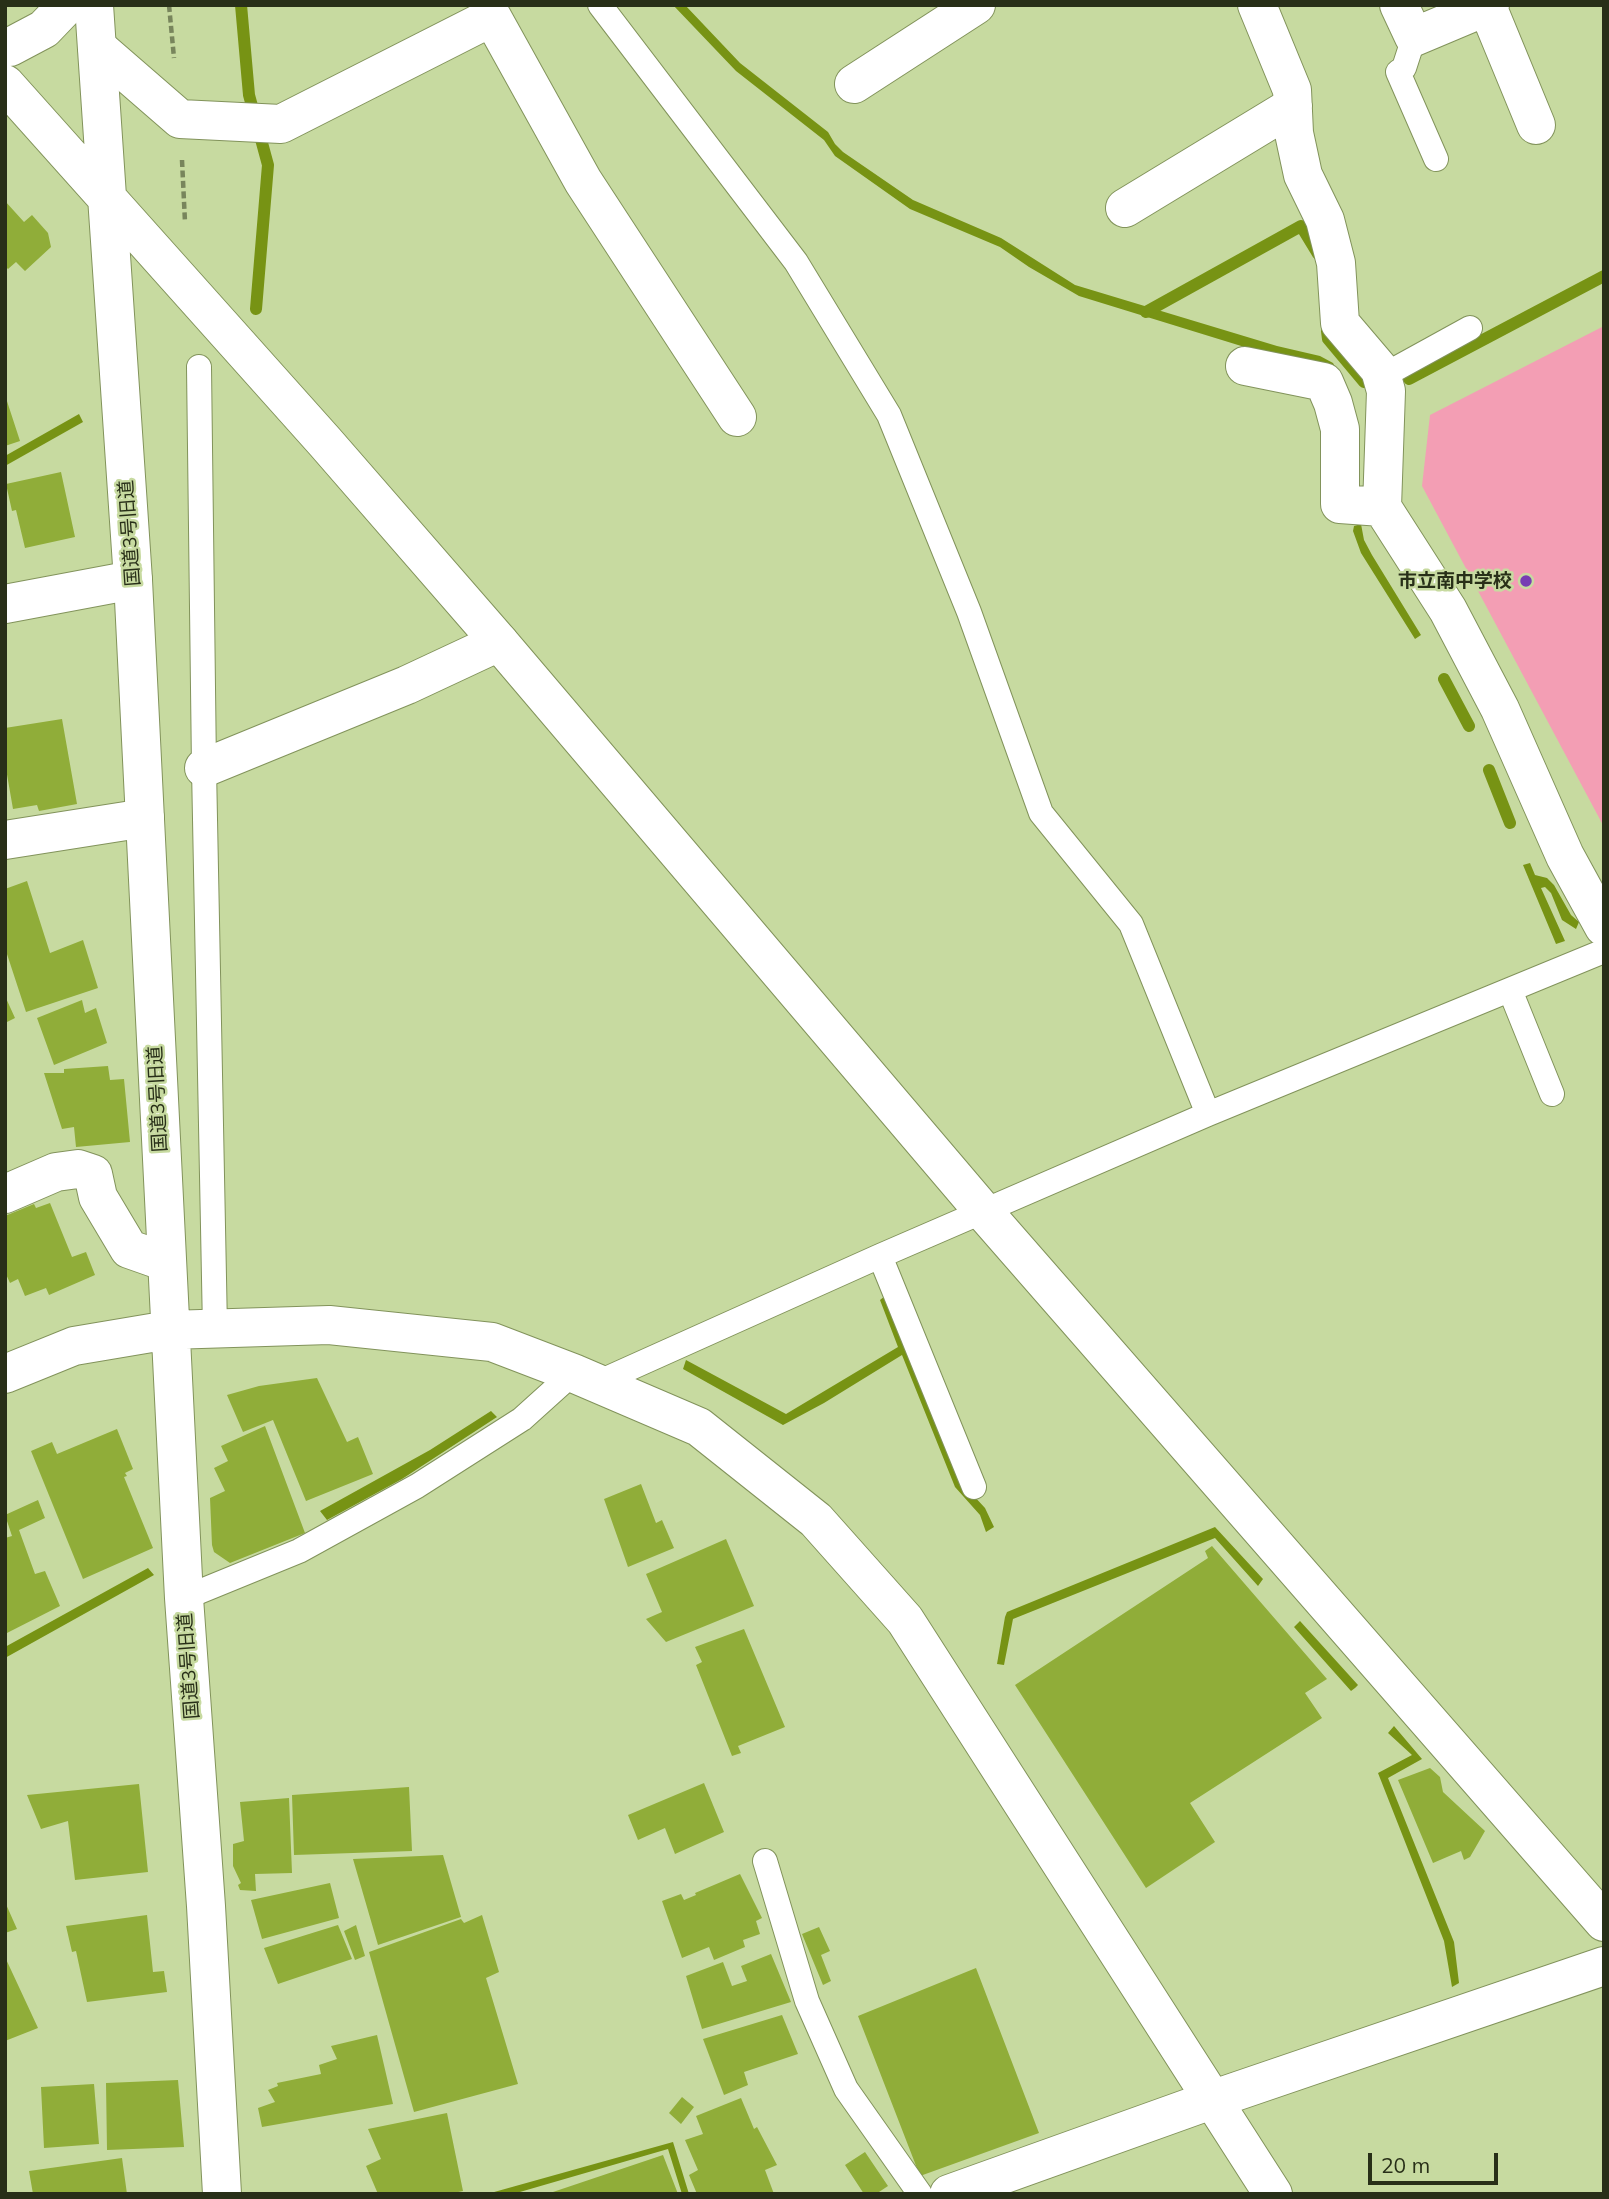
<!DOCTYPE html>
<meta charset="utf-8">
<style>
body{margin:0}
#map{position:relative;width:1609px;height:2199px;overflow:hidden;background:#c7daa0;font-family:Mulish,sans-serif}
canvas{display:block}
.frame{position:absolute;inset:0;border:7px solid #282f18;pointer-events:none}
.scale{position:absolute;left:1368px;top:2153px;width:130px;height:32px;box-sizing:border-box;border:4px solid #282f18;border-top:0;padding-left:9px;font-size:21px;line-height:24px;white-space:nowrap;color:#282f18;-webkit-text-stroke:5px #c7daa0;paint-order:stroke}
</style>
<div id="map">
<canvas width="1609" height="2199"></canvas>
<div class="frame"></div>
<div class="scale">20 m</div>
</div>
<script>
const c = document.querySelector('canvas').getContext('2d');
c.lineJoin = 'round';
function fill(path, color) {
  c.fillStyle = color;
  c.fill(path, 'evenodd');
}
function shape(rows) {
  const path = new Path2D();
  for (const r of rows) {
    path.moveTo(r[0], r[1]);
    for (let i = 2; i < r.length; i += 2) path.lineTo(r[i], r[i + 1]);
  }
  return path;
}
function strokePath(path, color, width, dash) {
  c.strokeStyle = color;
  c.lineWidth = width;
  c.lineCap = dash ? 'butt' : 'round';
  c.setLineDash(dash || []);
  c.stroke(path);
}
function label(font, color, halo, rows, align = 'center') {
  c.font = font + ' Mulish,"Noto Sans JP",sans-serif';
  c.lineWidth = 5;
  c.setLineDash([]);
  c.textBaseline = 'middle';
  c.strokeStyle = halo;
  c.fillStyle = color;
  for (const [text, x, y, turn = 0] of rows) {
    c.save();
    c.translate(x, y);
    c.rotate((+turn || 0) * Math.PI / 180);
    c.textAlign = isNaN(turn) ? turn : align;
    if (halo) c.strokeText(text, 0, 0);
    c.fillText(text, 0, 0);
    c.restore();
  }
}
const green = shape([
 [1604,326,1604,827,1422,486,1430,415]
]);
const water = shape([
 [673,5,685,5,740,63,828,132,835,144,843,152,913,200,1001,238,1075,285,1277,346,1320,356,1333,363,1349,393,1344,406,1251,349,1079,296,1029,267,1000,247,910,209,835,156,824,140,736,71],
 [79,414,83,422,5,466,5,456],
 [1361,524,1364,540,1372,555,1421,635,1415,639,1361,553,1353,531,1354,526],
 [1530,863,1535,875,1547,878,1554,885,1571,915,1579,922,1576,929,1562,920,1551,893,1545,887,1541,888,1565,941,1556,944,1523,865],
 [885,1296,960,1481,985,1508,994,1527,986,1532,980,1515,955,1487,902,1355,824,1403,783,1425,683,1369,686,1360,786,1414,898,1347,880,1300],
 [491,1411,497,1417,402,1479,327,1520,320,1511,430,1450],
 [1215,1527,1263,1579,1258,1586,1215,1538,1013,1619,1004,1665,997,1664,1005,1617,1007,1612],
 [148,1568,154,1575,5,1658,5,1647],
 [1300,1621,1358,1685,1355,1688,1351,1691,1294,1627],
 [1394,1726,1422,1759,1388,1778,1454,1942,1459,1983,1452,1987,1444,1941,1378,1773,1412,1755,1388,1733],
 [673,2142,689,2194,682,2194,668,2149,513,2194,487,2194]
]);
const stream = shape([
 [241,5,249,95,268,165,256,309],
 [1146,312,1301,226,1318,254],
 [1327,331,1328,339,1364,382],
 [1409,379,1604,276],
 [1444,679,1469,726],
 [1489,770,1510,823]
]);
const building = shape([
 [5,201,24,222,32,215,48,233,51,247,25,271,16,262,8,269,5,266],
 [5,395,20,441,5,446],
 [61,472,75,537,25,548,16,510,12,511,6,484],
 [62,719,77,804,39,811,37,805,13,809,5,763,5,728],
 [27,881,50,953,83,940,98,988,26,1012,5,948,5,889],
 [5,996,15,1018,5,1023],
 [82,1000,85,1013,96,1008,107,1043,54,1065,37,1018],
 [108,1066,110,1080,124,1079,130,1142,76,1147,74,1127,62,1129,44,1073,64,1073,64,1069],
 [50,1203,72,1257,86,1252,95,1275,49,1295,46,1288,25,1296,18,1279,10,1283,5,1272,5,1216,34,1204,36,1208],
 [317,1378,347,1442,358,1437,373,1474,306,1501,273,1420,243,1432,227,1395,259,1386],
 [265,1426,305,1533,230,1563,214,1552,212,1545,210,1498,225,1491,214,1468,228,1461,221,1446],
 [117,1429,133,1469,125,1473,127,1476,124,1477,153,1548,83,1579,31,1451,52,1442,57,1454],
 [641,1484,656,1523,662,1520,674,1548,628,1567,604,1499],
 [38,1500,45,1518,19,1530,35,1574,45,1571,60,1606,5,1634,5,1538,12,1536,5,1515],
 [726,1539,754,1606,666,1642,646,1619,662,1612,646,1574],
 [1212,1546,1327,1679,1305,1693,1322,1718,1190,1803,1215,1842,1146,1888,1015,1685,1208,1558,1205,1551],
 [744,1629,785,1727,738,1746,741,1753,732,1756,696,1665,702,1662,695,1647],
 [1430,1768,1440,1777,1443,1792,1485,1831,1470,1857,1464,1860,1461,1851,1433,1863,1398,1780],
 [704,1783,724,1832,675,1854,665,1828,638,1840,628,1815],
 [139,1784,148,1872,75,1880,68,1821,41,1829,27,1795],
 [409,1787,412,1851,294,1855,292,1795],
 [289,1798,292,1873,255,1874,256,1891,240,1890,238,1885,241,1883,233,1866,233,1844,244,1841,240,1802],
 [443,1855,461,1917,378,1945,353,1859],
 [740,1874,762,1918,756,1921,760,1934,743,1940,745,1947,714,1960,709,1947,682,1958,662,1901,681,1894,684,1900,696,1895,695,1893],
 [330,1883,339,1918,262,1939,251,1900],
 [5,1902,17,1929,5,1933],
 [147,1915,153,1972,164,1971,167,1992,87,2002,76,1951,72,1952,66,1926],
 [482,1915,499,1972,486,1978,518,2084,414,2112,369,1952,461,1919,464,1923],
 [338,1925,352,1959,278,1984,264,1948],
 [356,1925,365,1956,355,1960,344,1931],
 [819,1927,830,1951,821,1955,831,1981,823,1985,802,1934],
 [771,1954,791,2002,702,2029,686,1976,723,1962,732,1986,747,1981,741,1966],
 [5,1957,38,2028,5,2041],
 [976,1968,1039,2133,920,2176,858,2016],
 [782,2015,798,2054,744,2072,748,2085,724,2095,703,2039],
 [377,2035,393,2104,262,2127,258,2108,275,2102,268,2090,278,2086,277,2083,321,2074,319,2065,337,2059,331,2046],
 [178,2080,184,2147,107,2150,106,2083],
 [94,2084,99,2144,44,2148,41,2087],
 [682,2097,694,2107,681,2124,669,2113],
 [741,2098,754,2129,757,2127,777,2165,765,2170,774,2194,697,2194,689,2175,698,2170,685,2140,703,2134,696,2116],
 [447,2113,463,2191,449,2194,378,2194,366,2166,381,2159,368,2129],
 [865,2152,888,2186,876,2194,864,2194,845,2165],
 [663,2155,678,2194,551,2194,550,2193],
 [122,2158,127,2194,33,2194,29,2171]
]);
const path = shape([
 [169,5,174,58],
 [182,160,185,222]
]);
const service = shape([
 [600,5,796,262,889,415,969,612,1041,813,1131,924,1208,1114],
 [1414,37,1404,68,1398,72,1436,159],
 [199,367,204,768,215,1329],
 [1381,377,1470,328],
 [1510,990,1552,1094],
 [880,1256,974,1487],
 [597,1383,880,1256,1208,1114,1604,951],
 [184,1598,299,1551,417,1486,522,1419,573,1373],
 [765,1861,807,2001,846,2089,920,2194]
]);
const minor = shape([
 [1257,5,1292,90,1294,133,1303,175,1325,220,1336,263,1340,323,1380,370,1386,391,1382,507,1448,610,1500,709,1565,856,1604,927],
 [1399,5,1414,37,1490,5],
 [1487,6,1536,125],
 [5,47,10,47,44,29,67,5],
 [97,47,180,119,281,124,492,17,583,181,737,417],
 [854,84,976,5],
 [1125,208,1293,106],
 [1245,366,1324,382,1333,403,1340,429,1340,504,1382,507],
 [5,604,133,580],
 [204,768,407,685,499,642],
 [5,840,145,818],
 [5,1194,56,1172,78,1169,93,1174,98,1197,129,1249,166,1262],
 [949,2194,1214,2099,1604,1966]
]);
const tertiary = shape([
 [94,5,133,580,184,1598,206,1906,222,2194],
 [5,84,325,442,499,642,983,1211,1604,1922],
 [5,1374,74,1346,169,1330,329,1325,492,1342,573,1373,699,1427,816,1520,905,1620,1273,2194]
]);
const markers = [
 [1526,581,7,"#773db3"]
];
const streetNames = [
 ["国道3号旧道",130,533,-94],
 ["国道3号旧道",158,1099,-93],
 ["国道3号旧道",189,1666,-94]
];
const poiNames = [
 ["市立南中学校",1512,581]
];
fill(green, '#f39eb4');
fill(water, '#779314');
strokePath(stream, '#779314', 12);
fill(building, '#90ad39');
strokePath(service, '#82935b', 26);
strokePath(minor, '#82935b', 40);
strokePath(tertiary, '#82935b', 40);
strokePath(path, '#78855c', 4.5, [7, 3.5]);
strokePath(service, '#fff', 24);
strokePath(minor, '#fff', 38);
strokePath(tertiary, '#fff', 38);
for (const [x, y, r, color] of markers) {
  const dot = new Path2D();
  dot.arc(x, y, r, 0, 2 * Math.PI);
  c.fillStyle = color;
  c.fill(dot);
  strokePath(dot, '#c7daa0', 2.5);
}
label('19px', '#282f18', '#c7daa0', streetNames);
label('bold 19px', '#282f18', '#c7daa0', poiNames, 'right');
</script>
